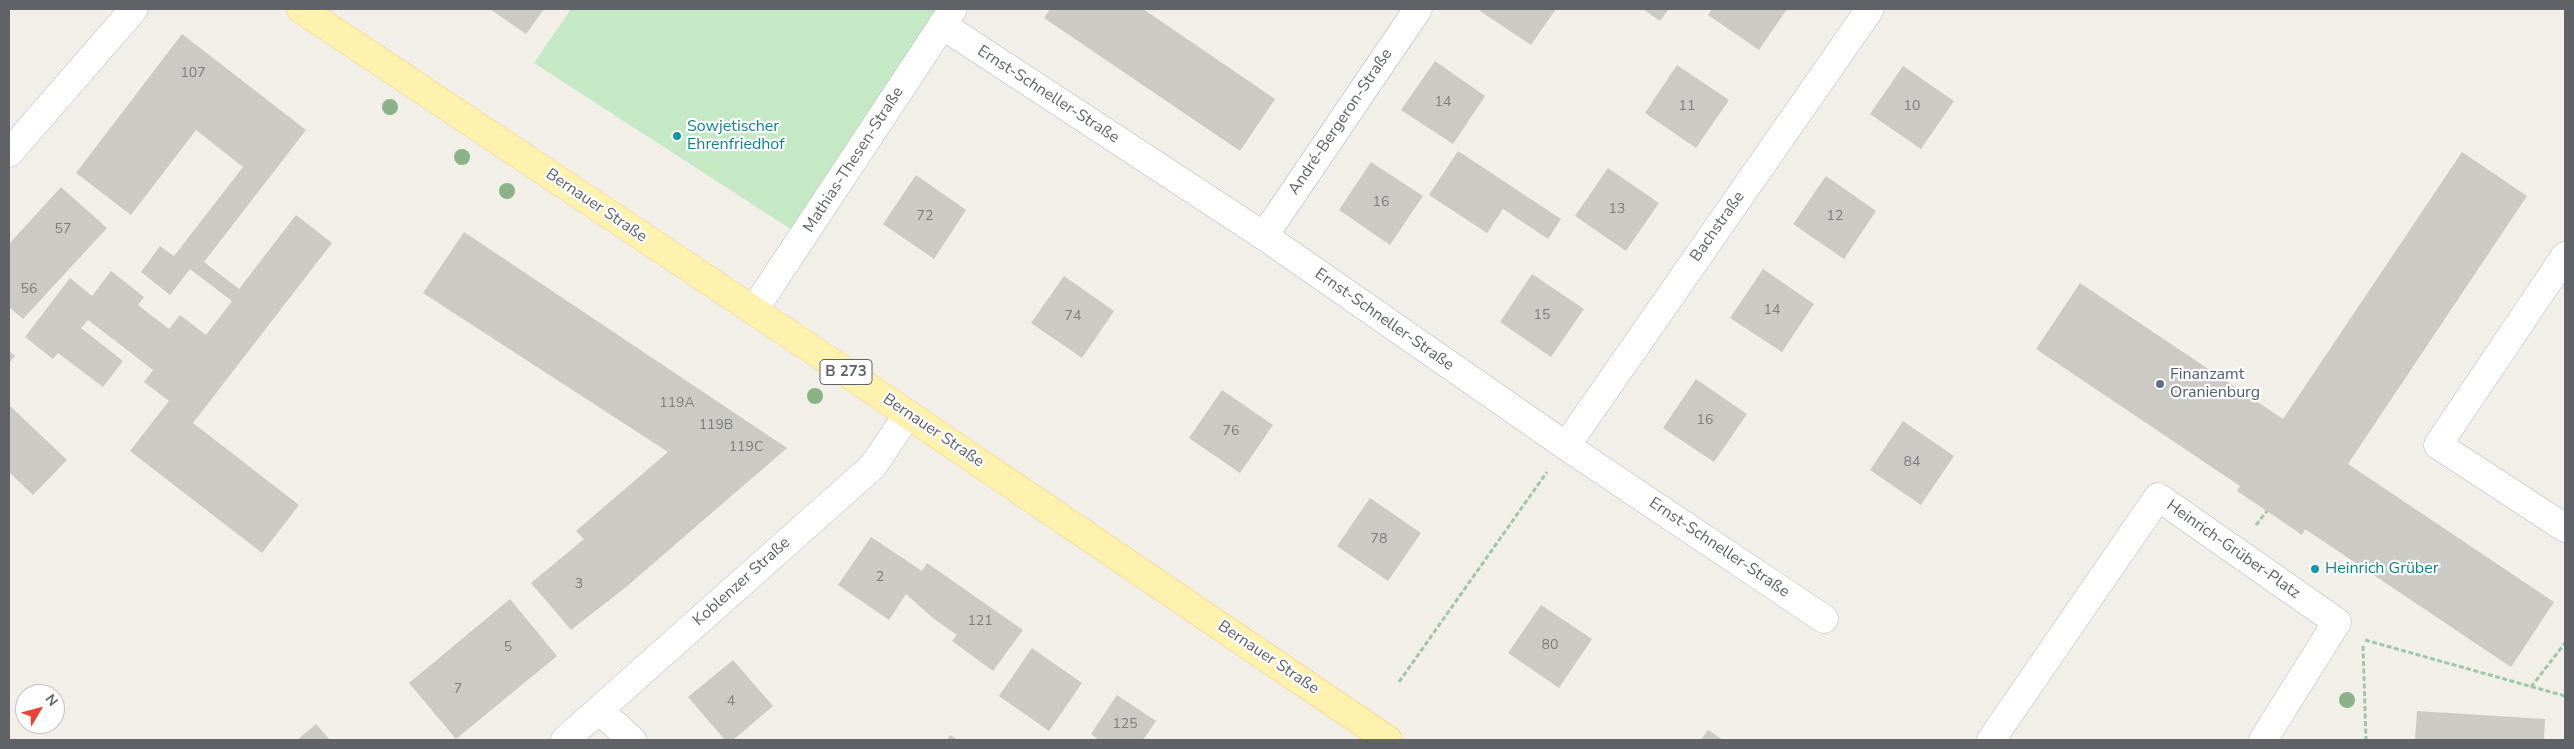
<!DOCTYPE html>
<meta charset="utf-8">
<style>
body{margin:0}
#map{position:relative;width:2574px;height:749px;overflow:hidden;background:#f1efe8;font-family:"Nunito Sans",sans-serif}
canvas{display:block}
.frame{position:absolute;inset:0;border:10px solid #5f6368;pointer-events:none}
.north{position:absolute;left:15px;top:684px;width:50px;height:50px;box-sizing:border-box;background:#fff;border:1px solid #bfc1c3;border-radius:50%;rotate:53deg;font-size:14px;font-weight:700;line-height:20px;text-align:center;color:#5f6368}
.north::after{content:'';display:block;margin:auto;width:18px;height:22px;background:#ea4335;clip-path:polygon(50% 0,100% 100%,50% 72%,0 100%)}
</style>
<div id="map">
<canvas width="2574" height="749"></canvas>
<div class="frame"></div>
<div class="north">N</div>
</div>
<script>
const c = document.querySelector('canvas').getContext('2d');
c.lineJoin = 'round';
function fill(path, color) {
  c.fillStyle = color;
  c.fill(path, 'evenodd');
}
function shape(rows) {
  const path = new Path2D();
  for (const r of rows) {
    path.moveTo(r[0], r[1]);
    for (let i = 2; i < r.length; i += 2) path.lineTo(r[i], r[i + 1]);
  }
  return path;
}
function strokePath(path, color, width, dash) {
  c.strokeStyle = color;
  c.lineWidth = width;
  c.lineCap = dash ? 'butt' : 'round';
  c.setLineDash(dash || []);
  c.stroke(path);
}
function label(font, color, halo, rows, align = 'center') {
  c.font = font + ' "Nunito Sans",sans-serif';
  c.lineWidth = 4.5;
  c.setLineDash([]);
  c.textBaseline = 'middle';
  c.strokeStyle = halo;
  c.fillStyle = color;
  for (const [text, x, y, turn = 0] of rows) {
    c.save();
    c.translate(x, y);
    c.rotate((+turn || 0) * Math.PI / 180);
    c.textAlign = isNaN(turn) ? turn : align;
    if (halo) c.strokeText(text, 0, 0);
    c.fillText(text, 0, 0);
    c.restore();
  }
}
const green = shape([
 [571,9,953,9,803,237,534,63]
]);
const building = shape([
 [490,9,544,9,526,34],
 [1050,9,1143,9,1275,99,1240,151,1044,18],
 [1481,9,1556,9,1531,45,1480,11],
 [1643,9,1669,9,1660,21],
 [1712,9,1787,9,1759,50,1708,15],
 [182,34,306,130,204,262,239,289,296,215,332,243,193,423,299,505,262,553,130,451,169,401,144,382,153,370,88,320,81,328,123,361,103,387,58,353,53,359,25,337,70,278,92,296,111,271,144,297,138,305,169,329,180,315,206,335,232,301,190,269,170,295,141,272,160,246,174,256,243,167,196,130,131,215,76,173],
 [1435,61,1485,96,1453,144,1401,110],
 [1677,65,1729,100,1696,148,1645,113],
 [1903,66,1954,101,1921,149,1870,114],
 [1458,151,1561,219,1548,239,1503,209,1487,233,1429,195],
 [2462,152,2527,196,2348,464,2554,602,2511,667,2305,529,2302,535,2267,511,2237,491,2240,486,2036,349,2080,283,2283,419],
 [1371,162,1423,196,1390,245,1339,210],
 [1608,168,1659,203,1626,251,1575,216],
 [916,175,966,210,934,259,883,224],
 [1826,176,1876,211,1844,259,1793,224],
 [61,187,107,228,23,319,9,307,9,244],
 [464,232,787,448,626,587,571,630,531,583,584,539,576,531,668,452,423,293],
 [1763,269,1814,304,1782,352,1730,318],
 [1532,274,1584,309,1551,357,1500,322],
 [1064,276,1114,311,1082,358,1031,323],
 [9,351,15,356,9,363],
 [1696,379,1747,414,1714,462,1663,428],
 [1222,390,1273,425,1240,473,1189,438],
 [9,405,67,460,33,495,9,472],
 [1903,421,1954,456,1921,505,1870,470],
 [1370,498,1421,533,1388,581,1337,546],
 [871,537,922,571,927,563,1023,630,993,671,952,641,957,635,934,619,906,594,889,620,838,585],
 [510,599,557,656,456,739,409,683],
 [1541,605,1592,639,1559,688,1508,653],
 [1032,648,1082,683,1049,731,999,696],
 [733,660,773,706,733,740,725,740,688,697],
 [1117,695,1156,721,1143,740,1099,740,1091,734],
 [2417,711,2545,719,2544,740,2415,740],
 [316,724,330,740,297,740],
 [1708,730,1723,740,1701,740],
 [950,735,958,740,947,740]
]);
const path = shape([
 [2256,525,2267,511],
 [2365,640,2565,696],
 [2363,646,2366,740],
 [1399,682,1547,472],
 [2531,687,2565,643]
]);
const minor = shape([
 [942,25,1264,236,1566,446,1824,619],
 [9,153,134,9],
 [1264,236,1418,9],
 [2565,256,2438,445,2565,528],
 [754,310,953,9],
 [1566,446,1870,9],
 [599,710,632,740],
 [565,740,873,466,908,414],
 [1991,740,2158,497,2337,622,2263,740]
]);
const major = shape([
 [301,9,816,352,1388,740]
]);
const trees = [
 [390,107],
 [462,157],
 [507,191],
 [815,396],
 [2347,700]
];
const markers = [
 [677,136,5,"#0f9aa8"],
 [2160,384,5,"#5c6f8a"],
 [2315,569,5,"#0f9aa8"]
];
const numberNames = [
 ["107",193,74],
 ["14",1443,103],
 ["11",1687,107],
 ["10",1912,107],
 ["16",1381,203],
 ["13",1617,210],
 ["72",925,217],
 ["12",1835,217],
 ["57",63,230],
 ["56",29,290],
 ["14",1772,311],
 ["15",1542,316],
 ["74",1073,317],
 ["119A",677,404],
 ["16",1705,421],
 ["119B",716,426],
 ["76",1231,432],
 ["119C",746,448],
 ["84",1912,463],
 ["78",1379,540],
 ["2",880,578],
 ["3",579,585],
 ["121",980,622],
 ["80",1550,646],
 ["5",508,648],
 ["7",458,690],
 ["4",731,702],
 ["125",1125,725]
];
const shields = [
 [846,372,52]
];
const shieldNames = [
 ["B 273",846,372]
];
const streetNames = [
 ["Ernst-Schneller-Straße",1048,95,33],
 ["André-Bergeron-Straße",1341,122,-56],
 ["Mathias-Thesen-Straße",854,160,-57],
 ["Bernauer Straße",596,206,34],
 ["Bachstraße",1718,227,-55],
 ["Ernst-Schneller-Straße",1384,320,35],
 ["Bernauer Straße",933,431,34],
 ["Ernst-Schneller-Straße",1719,548,34],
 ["Heinrich-Grüber-Platz",2233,550,35],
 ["Koblenzer Straße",742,582,-42],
 ["Bernauer Straße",1268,658,34]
];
const cultureNames = [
 ["Sowjetischer",687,127],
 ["Ehrenfriedhof",687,145],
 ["Heinrich Grüber",2325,569]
];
const serviceNames = [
 ["Finanzamt",2170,375],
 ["Oranienburg",2170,393]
];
fill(green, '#c5e8c5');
fill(building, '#cccac5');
strokePath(minor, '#b5b8bc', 29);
strokePath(major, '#f2c960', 29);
strokePath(path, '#9cc7a9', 3, [5, 2.5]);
strokePath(minor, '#fff', 28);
strokePath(major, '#fff2af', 28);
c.fillStyle = '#89b387';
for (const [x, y] of trees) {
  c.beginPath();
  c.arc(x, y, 8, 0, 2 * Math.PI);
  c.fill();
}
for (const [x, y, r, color] of markers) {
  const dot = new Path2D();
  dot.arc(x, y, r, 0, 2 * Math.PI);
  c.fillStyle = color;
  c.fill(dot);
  strokePath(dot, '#fff', 2);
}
label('14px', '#7a7d7f', null, numberNames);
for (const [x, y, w] of shields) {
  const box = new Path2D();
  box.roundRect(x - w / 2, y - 12.5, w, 25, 4);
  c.fillStyle = '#fff';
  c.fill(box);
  strokePath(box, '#5f6368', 1);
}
label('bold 15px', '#5f6368', null, shieldNames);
label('16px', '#5f6368', '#fff', streetNames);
label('16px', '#0d838f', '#fff', cultureNames, 'left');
label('16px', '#4e5e75', '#fff', serviceNames, 'left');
</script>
